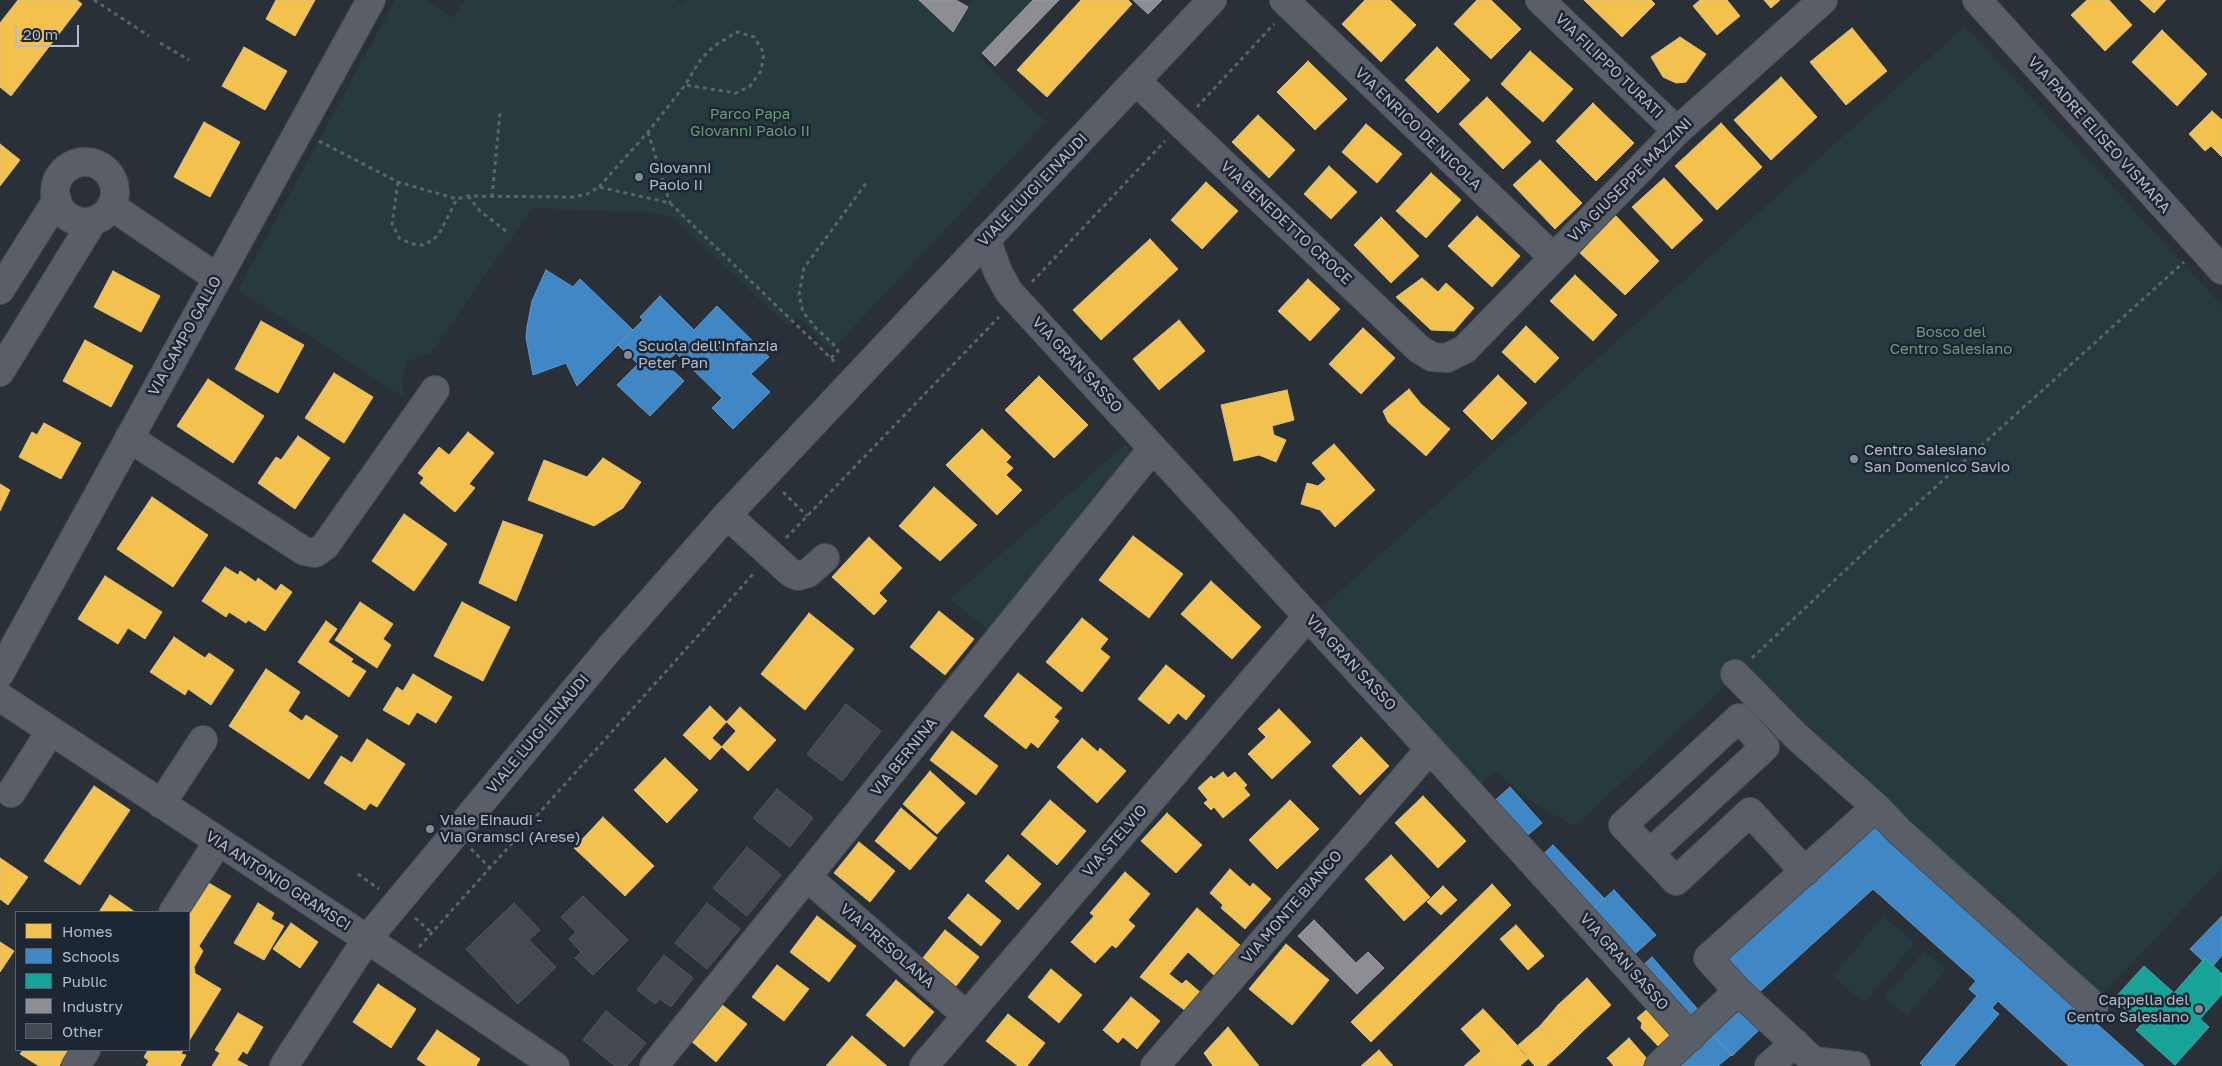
<!DOCTYPE html>
<style>
body{margin:0}
#map{position:relative;width:2222px;height:1066px;overflow:hidden;background:#2a3038;font-family:"Golos Text",sans-serif}
canvas{display:block}
.legend{position:absolute;left:15px;top:911px;width:175px;height:140px;box-sizing:border-box;background:#1d2633;border:1px solid #59626f;margin:0;padding:6px 9px;list-style:none;font-size:15px;color:#b4bcc9}
.legend li{display:flex;align-items:center;gap:10px;height:25px}
.legend b{width:25px;border:1px solid #59626f}
.scale{position:absolute;left:15px;top:25px;width:64px;height:22px;box-sizing:border-box;border:2px solid #b4bcc9;border-top:0;padding-left:6px;font-size:15px;line-height:18px;white-space:nowrap;color:#b4bcc9;-webkit-text-stroke:4px #1d2633;paint-order:stroke}
</style>
<div id="map">
<canvas width="2222" height="1066"></canvas>
<ul class="legend">
<li><b style="height:14px;background:#f2c14e"></b>Homes</li>
<li><b style="height:14px;background:#3f88c5"></b>Schools</li>
<li><b style="height:14px;background:#17a398"></b>Public</li>
<li><b style="height:14px;background:#8d8d92"></b>Industry</li>
<li><b style="height:14px;background:#444950"></b>Other</li>
</ul>
<div class="scale">20 m</div>
</div>
<script>
const c = document.querySelector('canvas').getContext('2d');
c.lineJoin = 'round';
function fill(path, color) {
  c.fillStyle = color;
  c.fill(path, 'evenodd');
}
function shape(rows) {
  const path = new Path2D();
  for (const r of rows) {
    if (r.length === 3) {
      path.moveTo(r[0] + r[2], r[1]);
      path.arc(r[0], r[1], r[2], 0, 2 * Math.PI);
      continue;
    }
    path.moveTo(r[0], r[1]);
    for (let i = 2; i < r.length; i += 2) path.lineTo(r[i], r[i + 1]);
  }
  return path;
}
function strokePath(path, color, width, dash) {
  c.strokeStyle = color;
  c.lineWidth = width;
  c.lineCap = dash ? 'butt' : 'round';
  c.setLineDash(dash || []);
  c.stroke(path);
}
function label(font, color, halo, rows, align = 'center') {
  c.font = font + ' "Golos Text",sans-serif';
  c.lineWidth = 5;
  c.setLineDash([]);
  c.textBaseline = 'middle';
  c.strokeStyle = halo;
  c.fillStyle = color;
  for (const [text, x, y, turn = 0] of rows) {
    c.save();
    c.translate(x, y);
    c.rotate((+turn || 0) * Math.PI / 180);
    c.textAlign = isNaN(turn) ? turn : align;
    if (halo) c.strokeText(text, 0, 0);
    c.fillText(text, 0, 0);
    c.restore();
  }
}
const green = shape([
 [395,0,425,0,453,18,464,0,676,0,683,5,687,0,918,0,953,32,972,0,1033,0,979,57,1046,122,832,350,798,316,788,326,673,218,656,213,532,208,431,353,420,355,407,363,402,381,405,398,238,290],
 [1965,26,2222,306,2222,868,2101,996,1742,671,1575,826,1534,804,1495,771,1476,788,1317,612],
 [1125,445,1130,450,1131,455,989,631,950,599],
 [1883,916,1915,943,1864,1003,1833,976],
 [1924,951,1946,970,1907,1016,1885,997]
]);
const homes = shape([
 [18,0,77,0,82,4,11,96,0,87,0,23,18,0],
 [276,0,315,0,295,36,266,19,276,0],
 [1081,0,1128,0,1132,4,1047,97,1017,70,1081,0],
 [1365,0,1390,0,1416,25,1381,62,1342,24,1365,0],
 [1477,0,1491,0,1521,29,1491,59,1454,24,1477,0],
 [1584,0,1651,0,1655,4,1622,37,1584,0],
 [1700,0,1727,0,1740,16,1717,35,1693,6,1700,0],
 [1764,0,1780,0,1771,8,1764,0],
 [2087,0,2109,0,2132,25,2105,51,2071,15,2087,0],
 [2140,0,2166,0,2154,13,2140,0],
 [1852,28,1887,71,1846,105,1810,62,1852,28],
 [2162,30,2207,74,2177,106,2132,62,2162,30],
 [1680,37,1706,54,1686,82,1676,83,1663,77,1651,57,1680,37],
 [244,47,287,71,265,110,222,86,244,47],
 [1437,47,1470,80,1438,113,1405,80,1437,47],
 [1530,51,1573,89,1543,122,1501,84,1530,51],
 [1308,61,1347,99,1315,130,1277,92,1308,61],
 [1781,77,1817,117,1771,160,1734,120,1781,77],
 [1487,97,1531,142,1503,169,1459,124,1487,97],
 [1593,103,1634,143,1596,181,1556,141,1593,103],
 [2212,111,2222,120,2222,157,2211,146,2205,151,2189,134,2212,111],
 [1258,115,1295,150,1269,178,1232,142,1258,115],
 [204,122,240,142,210,197,174,177,204,122],
 [1721,123,1762,167,1717,210,1675,166,1721,123],
 [1366,124,1402,154,1377,183,1342,152,1366,124],
 [0,144,20,160,0,186,0,144],
 [1540,160,1582,203,1555,229,1513,185,1540,160],
 [1329,166,1357,192,1331,219,1304,194,1329,166],
 [1431,173,1461,200,1426,238,1396,211,1431,173],
 [1664,178,1703,220,1672,249,1632,207,1664,178],
 [1206,182,1238,211,1202,249,1171,220,1206,182],
 [1615,215,1659,261,1625,295,1580,253,1615,215],
 [1477,216,1520,256,1492,287,1448,246,1477,216],
 [1381,217,1419,256,1391,283,1354,245,1381,217],
 [1150,239,1178,269,1101,340,1073,310,1150,239],
 [113,271,160,296,141,332,94,307,113,271],
 [1575,275,1617,315,1593,341,1550,301,1575,275],
 [1422,278,1438,292,1446,283,1474,308,1454,331,1431,330,1396,297,1422,278],
 [1308,279,1340,309,1310,341,1278,311,1308,279],
 [1179,320,1205,351,1159,390,1133,359,1179,320],
 [261,321,304,345,278,393,235,369,261,321],
 [1526,326,1559,358,1535,383,1502,352,1526,326],
 [1363,328,1395,358,1361,394,1329,364,1363,328],
 [85,340,133,366,111,407,63,381,85,340],
 [334,373,373,397,344,443,305,418,334,373],
 [1498,375,1527,403,1492,440,1463,411,1498,375],
 [1039,376,1088,425,1054,458,1005,410,1039,376],
 [208,379,264,416,233,463,177,426,208,379],
 [1409,389,1421,404,1450,429,1426,456,1388,422,1383,411,1409,389],
 [1287,390,1294,420,1272,426,1274,435,1286,440,1276,462,1259,455,1234,461,1221,405,1287,390],
 [44,423,81,443,61,479,19,457,32,432,37,435,44,423],
 [982,429,1011,457,1006,462,1013,468,1006,475,1022,490,997,515,946,465,982,429],
 [468,432,494,453,469,484,475,488,455,512,420,483,424,478,418,473,439,447,449,455,468,432],
 [298,436,330,458,295,509,258,483,276,457,281,460,298,436],
 [1334,444,1375,490,1335,527,1320,510,1301,504,1307,483,1318,486,1326,479,1312,463,1334,444],
 [603,458,641,482,623,508,594,526,528,500,544,460,587,477,603,458],
 [0,484,10,490,0,511,0,484],
 [934,487,977,525,940,561,899,526,934,487],
 [152,497,208,535,173,587,117,549,152,497],
 [404,514,447,544,414,591,372,561,404,514],
 [503,521,543,535,516,601,479,583,503,521],
 [1133,536,1183,574,1149,618,1099,580,1133,536],
 [869,537,902,568,879,593,887,601,874,615,832,577,869,537],
 [225,567,238,575,240,571,256,582,258,578,276,591,281,584,292,592,265,631,248,620,246,623,229,612,226,617,202,601,225,567],
 [105,576,162,612,145,639,128,628,118,644,78,619,105,576],
 [1211,581,1261,627,1232,659,1181,614,1211,581],
 [360,602,393,624,383,639,391,645,377,668,335,640,360,602],
 [462,602,510,627,483,681,434,656,462,602],
 [939,611,974,639,945,675,910,647,939,611],
 [809,613,854,649,805,710,761,674,809,613],
 [1082,618,1108,639,1100,649,1110,657,1082,692,1046,662,1082,618],
 [326,621,337,629,328,642,353,659,351,662,366,671,349,697,298,662,326,621],
 [174,637,205,658,209,653,234,670,211,705,188,689,185,695,150,672,174,637],
 [1166,665,1205,696,1186,720,1178,713,1169,724,1138,699,1166,665],
 [266,669,300,692,288,711,302,721,306,715,338,736,309,779,229,726,266,669],
 [1018,673,1062,708,1054,717,1059,721,1038,748,1031,742,1026,749,984,716,1018,673],
 [413,674,452,697,436,723,417,712,409,725,383,710,397,687,403,691,413,674],
 [710,706,736,731,710,760,683,735,710,706],
 [740,707,776,740,748,771,712,738,740,707],
 [1279,709,1311,742,1272,779,1248,754,1266,737,1258,729,1279,709],
 [952,731,998,766,976,795,930,760,952,731],
 [1361,737,1389,766,1360,795,1332,766,1361,737],
 [1082,738,1098,752,1100,748,1126,771,1097,803,1057,767,1082,738],
 [367,739,405,764,377,807,370,803,365,810,324,783,341,756,352,763,367,739],
 [665,758,698,790,667,823,634,790,665,758],
 [930,771,965,803,937,834,903,804,930,771],
 [1223,772,1228,778,1235,772,1247,785,1244,788,1250,795,1223,818,1214,807,1211,810,1204,803,1208,800,1198,788,1211,776,1214,779,1223,772],
 [94,786,130,810,80,885,44,861,94,786],
 [1423,796,1466,841,1438,868,1395,823,1423,796],
 [1050,800,1086,831,1057,865,1021,834,1050,800],
 [1290,800,1319,829,1277,869,1249,840,1290,800],
 [901,808,937,838,910,870,875,841,901,808],
 [1167,813,1202,845,1176,873,1141,841,1167,813],
 [603,817,654,866,625,896,574,848,603,817],
 [859,842,895,871,870,902,834,873,859,842],
 [1008,855,1041,884,1018,910,985,881,1008,855],
 [1391,855,1430,897,1404,921,1365,879,1391,855],
 [0,858,28,877,8,905,0,899,0,858],
 [1230,869,1250,887,1253,883,1271,899,1245,929,1221,908,1223,905,1210,893,1230,869],
 [1125,872,1150,894,1128,920,1135,926,1116,948,1112,945,1095,963,1071,942,1094,916,1090,913,1125,872],
 [207,882,231,896,199,946,203,951,194,967,195,973,191,971,189,974,189,912,207,882],
 [1492,884,1511,905,1371,1042,1351,1022,1492,884],
 [1443,886,1457,900,1441,915,1427,902,1443,886],
 [968,894,1001,921,981,946,948,918,968,894],
 [110,895,135,912,99,912,110,895],
 [258,903,274,913,271,919,284,926,264,960,234,943,258,903],
 [1197,908,1240,945,1214,975,1188,952,1169,974,1182,984,1186,980,1201,993,1186,1011,1140,977,1197,908],
 [817,916,856,946,829,982,790,952,817,916],
 [291,923,318,942,300,968,273,949,291,923],
 [1516,925,1544,956,1528,970,1500,939,1516,925],
 [945,930,979,957,956,986,922,959,945,930],
 [0,942,14,951,0,972,0,942],
 [1286,944,1329,980,1292,1025,1249,989,1286,944],
 [777,965,809,989,784,1021,752,997,777,965],
 [1051,969,1082,995,1059,1023,1028,997,1051,969],
 [191,971,221,989,189,1041,189,975,191,971],
 [1587,978,1611,1005,1583,1031,1558,1005,1587,978],
 [896,980,934,1012,904,1047,866,1015,896,980],
 [378,984,416,1009,391,1048,353,1022,378,984],
 [1131,997,1160,1021,1137,1049,1123,1037,1118,1043,1103,1030,1131,997],
 [721,1004,747,1024,716,1062,691,1041,721,1004],
 [1653,1004,1679,1032,1661,1049,1641,1028,1642,1023,1637,1018,1653,1004],
 [1558,1005,1583,1031,1563,1051,1540,1026,1558,1005],
 [1483,1009,1503,1030,1481,1051,1461,1029,1483,1009],
 [238,1013,263,1027,247,1054,243,1051,237,1060,248,1066,212,1066,220,1053,215,1050,238,1013],
 [1008,1014,1045,1043,1027,1066,1018,1066,986,1041,1008,1014],
 [1540,1026,1563,1051,1546,1066,1535,1066,1517,1046,1540,1026],
 [1228,1027,1259,1066,1213,1066,1204,1053,1228,1027],
 [437,1030,480,1059,476,1066,427,1066,417,1059,437,1030],
 [1503,1030,1529,1058,1520,1066,1495,1066,1481,1051,1503,1030],
 [852,1036,887,1066,826,1066,852,1036],
 [1629,1038,1648,1060,1642,1066,1614,1066,1607,1058,1629,1038],
 [23,1050,70,1050,59,1066,39,1066,20,1054,23,1050],
 [148,1050,183,1050,181,1054,186,1055,180,1066,146,1066,149,1061,144,1057,148,1050],
 [1379,1050,1393,1066,1361,1066,1379,1050],
 [1481,1051,1495,1066,1464,1066,1481,1051]
]);
const schools = shape([
 [546,270,573,287,580,279,633,330,577,386,566,363,533,375,526,338,527,327,532,301,546,270],
 [660,296,694,330,717,306,769,357,751,374,770,392,733,429,712,408,722,398,676,353,665,363,684,381,650,416,617,385,638,364,618,345,643,320,640,317,660,296],
 [1510,787,1542,823,1523,839,1491,804,1510,787],
 [1877,821,1908,855,2144,1066,2069,1066,1998,1001,1992,1008,1999,1014,1954,1066,1923,1066,1920,1063,1977,996,1969,989,1976,981,1873,889,1754,997,1720,962,1877,821],
 [1553,845,1604,898,1590,911,1539,858,1553,845],
 [1614,890,1656,935,1628,960,1586,915,1614,890],
 [2222,916,2222,955,2213,966,2205,958,2203,961,2190,949,2222,916],
 [1652,957,1700,1012,1688,1023,1640,968,1652,957],
 [1743,1008,1761,1028,1732,1056,1709,1030,1724,1017,1729,1021,1743,1008],
 [1710,1031,1731,1055,1718,1066,1672,1066,1710,1031]
]);
const public = shape([
 [2205,958,2222,974,2222,994,2200,1019,2209,1027,2175,1065,2136,1030,2142,1024,2114,999,2144,966,2174,993,2205,958]
]);
const industry = shape([
 [919,0,956,0,968,7,953,32,919,0],
 [1033,0,1059,0,995,66,982,53,1033,0],
 [1133,0,1162,0,1148,14,1133,0],
 [1314,920,1356,963,1368,952,1384,968,1357,994,1298,936,1314,920]
]);
const building = shape([
 [846,704,881,731,842,781,807,754,846,704],
 [777,789,813,818,790,847,753,818,777,789],
 [747,847,781,875,747,916,713,888,747,847],
 [583,896,628,940,593,975,575,958,581,952,569,939,576,932,561,917,583,896],
 [514,903,540,930,529,940,556,967,518,1004,466,949,514,903],
 [707,903,740,929,707,969,675,943,707,903],
 [664,955,693,978,671,1007,660,999,655,1004,637,990,664,955],
 [606,1011,646,1043,627,1066,615,1066,583,1040,606,1011]
]);
const path = shape([
 [94,0,149,36],
 [160,43,189,60],
 [1197,107,1274,24],
 [648,132,670,203],
 [319,141,398,182,457,199,468,196,573,197,587,194,599,187,670,203,837,364],
 [398,182,392,224,400,239,413,244,423,245,433,240,440,232,457,199],
 [599,187,648,132,685,85,701,59,714,46,737,32,754,37,764,53,761,71,750,86,736,93,685,85],
 [468,196,480,211,506,231],
 [492,197,500,113],
 [1032,282,1165,141],
 [831,358,838,351,836,347,816,328,803,312,799,295,804,268,867,182],
 [783,492,807,516],
 [786,538,999,317],
 [1752,658,1887,531,2184,262],
 [471,849,490,868],
 [358,874,379,889],
 [415,918,432,933],
 [419,947,755,572]
]);
const minor = shape([
 [1284,0,1553,257],
 [1540,0,1677,131],
 [1977,0,2222,270],
 [1136,81,1419,349,1432,357,1447,358,1465,349,1677,131,1823,0],
 [85,192,30],
 [111,206,216,277],
 [986,239,998,272,1009,292,1430,749,1691,1037],
 [0,290,57,200],
 [0,372,93,221],
 [129,438,304,551,315,553,325,546,435,390],
 [727,515,791,573,798,576,808,573,825,558],
 [0,673,371,0],
 [1735,674,1796,736,1876,807],
 [0,697,367,939,555,1066],
 [11,793,50,732],
 [161,804,203,740],
 [1650,853,1765,747,1739,718,1623,825,1676,881,1750,812,1805,872],
 [807,877,966,1015],
 [173,912,218,842],
 [1814,1061,1856,1066],
 [76,1066,86,1050],
 [284,1066,367,939,609,649,727,515,1212,0],
 [654,1066,1153,448],
 [924,1066,1308,616],
 [1155,1066,1430,749],
 [1659,1066,1738,991],
 [1769,1066,1795,1043],
 [1819,1066,1738,991,1708,958,1876,807,1900,832,2094,1006]
]);
const markers = [
 [639,177,5,"#848b96"],
 [628,355,5,"#848b96"],
 [1854,459,5,"#848b96"],
 [430,829,5,"#848b96"],
 [2199,1009,5,"#848b96"]
];
const streetNames = [
 ["VIA FILIPPO TURATI",1609,66,44],
 ["VIA ENRICO DE NICOLA",1418,129,44],
 ["VIA PADRE ELISEO VISMARA",2099,135,48],
 ["VIA GIUSEPPE MAZZINI",1630,180,-45],
 ["VIALE LUIGI EINAUDI",1033,190,-46],
 ["VIA BENEDETTO CROCE",1286,223,43],
 ["VIA CAMPO GALLO",185,336,-61],
 ["VIA GRAN SASSO",1077,365,47],
 ["VIA GRAN SASSO",1351,663,47],
 ["VIALE LUIGI EINAUDI",538,734,-50],
 ["VIA BERNINA",904,757,-51],
 ["VIA STELVIO",1115,841,-49],
 ["VIA ANTONIO GRAMSCI",278,881,33],
 ["VIA MONTE BIANCO",1292,907,-49],
 ["VIA PRESOLANA",887,946,41],
 ["VIA GRAN SASSO",1624,962,48]
];
const parkNames = [
 ["Parco Papa",750,114],
 ["Giovanni Paolo II",750,131],
 ["Bosco del",1951,332],
 ["Centro Salesiano",1951,349]
];
const poiNames = [
 ["Giovanni",649,168],
 ["Paolo II",649,185],
 ["Scuola dell'Infanzia",638,346],
 ["Peter Pan",638,363],
 ["Centro Salesiano",1864,450],
 ["San Domenico Savio",1864,467],
 ["Viale Einaudi -",440,820],
 ["Via Gramsci (Arese)",440,837],
 ["Cappella del",2189,1000,"right"],
 ["Centro Salesiano",2189,1017,"right"]
];
fill(green, '#273a3e');
fill(homes, '#f2c14e');
strokePath(homes, '#dfc073', 1);
fill(schools, '#3f88c5');
strokePath(schools, '#6298c6', 1);
fill(public, '#17a398');
strokePath(public, '#46aaa7', 1);
fill(industry, '#8d8d92');
strokePath(industry, '#999ba2', 1);
fill(building, '#444950');
strokePath(building, '#52575f', 1);
strokePath(minor, '#484c53', 30);
strokePath(path, '#5d636a', 3, [4, 4]);
strokePath(minor, '#5a5e66', 28);
for (const [x, y, r, color] of markers) {
  const dot = new Path2D();
  dot.arc(x, y, r, 0, 2 * Math.PI);
  c.fillStyle = color;
  c.fill(dot);
  strokePath(dot, '#1d2633', 2);
}
label('15px', '#b4bcc9', '#1d2633', streetNames);
label('15px', '#6b9a76', '#1d2633', parkNames);
label('15px', '#b4bcc9', '#1d2633', poiNames, 'left');
</script>
